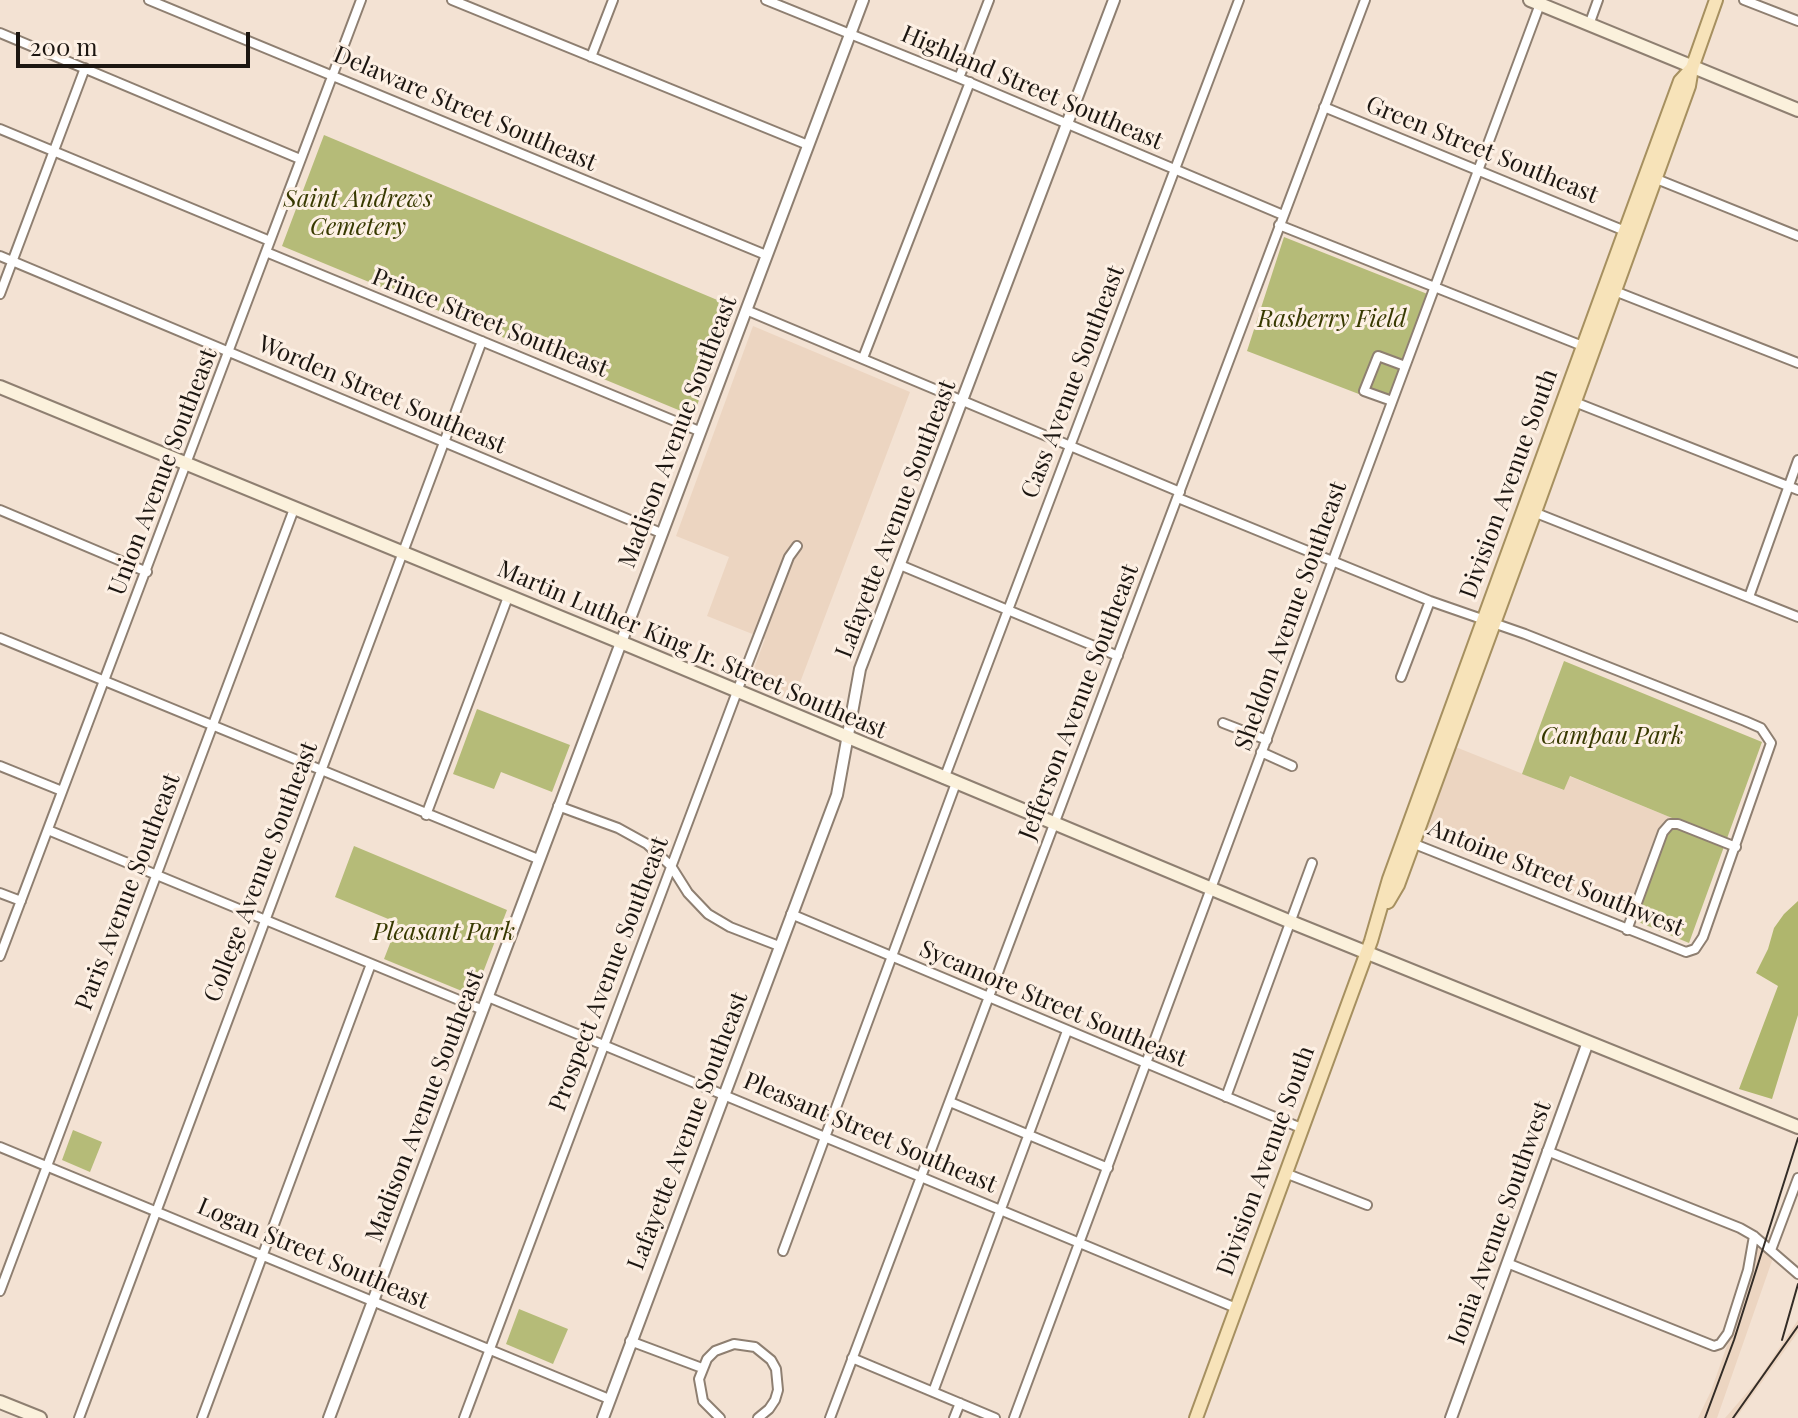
<!DOCTYPE html>
<style>
body{margin:0}
#map{position:relative;width:1798px;height:1418px;overflow:hidden;background:#f3e2d3;font-family:"Playfair Display",serif}
canvas{display:block}
.scale{position:absolute;left:16px;top:32px;width:234px;height:36px;box-sizing:border-box;border:4px solid #1c1611;border-top:0;padding-left:10px;font-size:24px;line-height:28px;white-space:nowrap;color:#1c1611;-webkit-text-stroke:6px #fdf0e4;paint-order:stroke}
</style>
<div id="map">
<canvas width="1798" height="1418"></canvas>
<div class="scale">200 m</div>
</div>
<script>
const c = document.querySelector('canvas').getContext('2d');
c.lineJoin = 'round';
function fill(path, color) {
  c.fillStyle = color;
  c.fill(path, 'evenodd');
}
function shape(rows) {
  const path = new Path2D();
  for (const r of rows) {
    path.moveTo(r[0], r[1]);
    for (let i = 2; i < r.length; i += 2) path.lineTo(r[i], r[i + 1]);
  }
  return path;
}
function strokePath(path, color, width, dash) {
  c.strokeStyle = color;
  c.lineWidth = width;
  c.lineCap = dash ? 'butt' : 'round';
  c.setLineDash(dash || []);
  c.stroke(path);
}
function label(font, color, halo, rows, align = 'center') {
  c.font = font + ' "Playfair Display",serif';
  c.lineWidth = 6;
  c.setLineDash([]);
  c.textBaseline = 'middle';
  c.strokeStyle = halo;
  c.fillStyle = color;
  for (const [text, x, y, turn = 0] of rows) {
    c.save();
    c.translate(x, y);
    c.rotate((+turn || 0) * Math.PI / 180);
    c.textAlign = isNaN(turn) ? turn : align;
    if (halo) c.strokeText(text, 0, 0);
    c.fillText(text, 0, 0);
    c.restore();
  }
}
const built = shape([
 [753,326,910,392,793,701,749,682,765,639,707,616,729,557,676,536],
 [1453,746,1563,790,1569,776,1672,818,1636,921,1421,835],
 [1756,1246,1761,1246,1773,1258,1717,1418,1698,1418,1711,1391,1730,1337,1754,1260],
 [1798,1320,1798,1332,1736,1418,1725,1418,1758,1380]
]);
const green = shape([
 [324,135,734,307,693,416,282,246],
 [1284,237,1430,295,1390,406,1247,351],
 [1564,661,1762,742,1689,943,1636,921,1672,818,1570,776,1564,790,1522,774],
 [477,709,570,745,552,792,501,772,494,789,453,774],
 [354,846,507,910,474,996,384,959,398,923,335,897],
 [73,1130,102,1142,90,1172,62,1160],
 [519,1309,568,1329,553,1364,506,1344]
]);
const forest = shape([
 [1798,901,1798,1015,1772,1099,1739,1089,1778,986,1756,973,1768,949,1774,928,1784,914]
]);
const minor = shape([
 [149,0,766,255],
 [452,0,808,145],
 [766,0,959,78,1283,215],
 [1744,0,1798,21],
 [1589,25,1598,0],
 [0,33,300,159],
 [591,57,613,0],
 [959,78,989,0],
 [1324,107,1625,231],
 [0,129,270,241],
 [1654,178,1798,236],
 [1279,225,1585,347],
 [266,252,699,431],
 [0,256,661,533],
 [1612,290,1798,363],
 [0,294,85,68],
 [746,310,1180,492],
 [863,358,970,82],
 [1392,401,1364,391,1378,356,1405,366],
 [1572,401,1798,490],
 [1178,498,1430,601,1525,634,1745,721,1761,728,1771,743,1703,937,1695,949,1686,952,1412,843],
 [0,510,147,572],
 [1531,511,1798,617],
 [900,565,1118,656],
 [1749,597,1798,460],
 [0,638,538,859],
 [1401,677,1430,601],
 [1223,723,1267,740],
 [1261,752,1292,766],
 [0,766,62,791],
 [944,779,1239,0],
 [558,806,618,828,647,844,671,866,688,893,708,914,730,927,779,946],
 [426,815,508,597],
 [48,830,483,1010],
 [0,893,21,901],
 [791,914,1301,1128],
 [1627,930,1663,832,1670,824,1678,824,1736,847],
 [0,956,361,0],
 [488,997,1236,1308],
 [1226,1097,1312,863],
 [950,1102,1108,1168],
 [0,1147,609,1399],
 [1547,1151,1740,1228,1754,1236,1798,1274],
 [1285,1173,1367,1205],
 [1771,1250,1798,1178],
 [783,1251,956,783],
 [1507,1263,1714,1346,1720,1344,1728,1333,1748,1270,1754,1236],
 [0,1291,294,509],
 [630,1341,702,1368],
 [852,1358,995,1418],
 [933,1392,1067,1031],
 [79,1418,482,341],
 [202,1418,371,964],
 [464,1418,741,681,789,557,797,546],
 [720,1418,703,1401,699,1379,707,1359,715,1351,734,1344,755,1347,771,1360,776,1369,778,1390,775,1400,769,1409,758,1418],
 [830,1418,1365,0],
 [954,1418,960,1403],
 [1014,1418,1540,4]
]);
const tertiary = shape([
 [329,1418,863,0],
 [603,1418,837,795,860,669,1114,0],
 [1451,1418,1588,1042]
]);
const secondary = shape([
 [1530,0,1798,110],
 [0,387,630,646,1291,922,1798,1127],
 [0,1402,40,1418]
]);
const primary = shape([
 [1388,902,1398,885,1535,512,1689,86,1692,68,1716,0],
 [1196,1418,1371,941,1389,879,1625,231,1680,81,1692,68]
]);
const rail = shape([
 [1782,1340,1798,1284],
 [1705,1418,1734,1340,1798,1138],
 [1733,1418,1798,1326]
]);
const streetNames = [
 ["Highland Street Southeast",1032,88,23],
 ["Delaware Street Southeast",465,109,23],
 ["Green Street Southeast",1482,150,22],
 ["Prince Street Southeast",490,323,22],
 ["Cass Avenue Southeast",1073,382,-69],
 ["Worden Street Southeast",382,395,23],
 ["Madison Avenue Southeast",678,432,-69],
 ["Union Avenue Southeast",163,472,-69],
 ["Division Avenue South",1509,484,-70],
 ["Lafayette Avenue Southeast",896,519,-69],
 ["Sheldon Avenue Southeast",1291,616,-70],
 ["Martin Luther King Jr. Street Southeast",692,650,23],
 ["Jefferson Avenue Southeast",1079,702,-69],
 ["College Avenue Southeast",261,872,-69],
 ["Antoine Street Southwest",1556,878,22],
 ["Paris Avenue Southeast",128,892,-69],
 ["Prospect Avenue Southeast",609,974,-69],
 ["Sycamore Street Southeast",1053,1004,23],
 ["Madison Avenue Southeast",425,1106,-69],
 ["Lafayette Avenue Southeast",688,1131,-69],
 ["Pleasant Street Southeast",870,1133,23],
 ["Division Avenue South",1266,1161,-70],
 ["Ionia Avenue Southwest",1500,1223,-70],
 ["Logan Street Southeast",313,1254,23]
];
const parkNames = [
 ["Saint Andrews",358,200],
 ["Cemetery",358,228],
 ["Rasberry Field",1332,320],
 ["Campau Park",1612,737],
 ["Pleasant Park",444,933]
];
fill(built, '#ecd5c1');
fill(green, '#b5bb78');
fill(forest, '#afb66d');
strokePath(minor, '#8e7f71', 12);
strokePath(tertiary, '#8e7f71', 14);
strokePath(secondary, '#8e7f71', 16);
strokePath(primary, '#a69060', 16);
strokePath(minor, '#fff', 8);
strokePath(tertiary, '#fff', 10);
strokePath(secondary, '#fbf1dc', 12);
strokePath(primary, '#f7e3b9', 12);
strokePath(rail, '#332c26', 2);
label('24px', '#1c1611', '#fdf0e4', streetNames);
label('italic 24px', '#373900', '#fdf0e4', parkNames);
</script>
